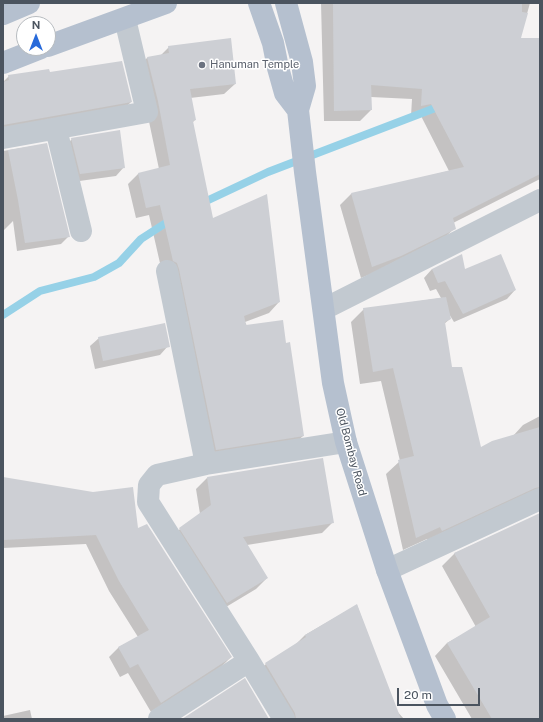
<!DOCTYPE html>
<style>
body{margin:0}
#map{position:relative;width:543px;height:722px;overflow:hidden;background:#f5f3f3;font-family:"Public Sans",sans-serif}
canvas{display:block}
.frame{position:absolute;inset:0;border:4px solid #4b545f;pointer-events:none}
.north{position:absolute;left:16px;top:16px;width:40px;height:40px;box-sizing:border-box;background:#fff;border:1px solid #b7bbbf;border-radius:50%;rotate:0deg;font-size:11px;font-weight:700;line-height:16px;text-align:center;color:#4b545f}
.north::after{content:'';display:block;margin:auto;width:14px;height:18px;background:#286ada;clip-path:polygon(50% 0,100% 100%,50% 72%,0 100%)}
.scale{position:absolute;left:397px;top:688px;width:83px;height:18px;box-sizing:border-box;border:2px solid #4b545f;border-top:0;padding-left:5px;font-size:12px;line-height:14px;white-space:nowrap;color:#4b545f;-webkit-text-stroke:3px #fff;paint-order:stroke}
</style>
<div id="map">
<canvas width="543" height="722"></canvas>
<div class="frame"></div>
<div class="north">N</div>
<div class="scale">20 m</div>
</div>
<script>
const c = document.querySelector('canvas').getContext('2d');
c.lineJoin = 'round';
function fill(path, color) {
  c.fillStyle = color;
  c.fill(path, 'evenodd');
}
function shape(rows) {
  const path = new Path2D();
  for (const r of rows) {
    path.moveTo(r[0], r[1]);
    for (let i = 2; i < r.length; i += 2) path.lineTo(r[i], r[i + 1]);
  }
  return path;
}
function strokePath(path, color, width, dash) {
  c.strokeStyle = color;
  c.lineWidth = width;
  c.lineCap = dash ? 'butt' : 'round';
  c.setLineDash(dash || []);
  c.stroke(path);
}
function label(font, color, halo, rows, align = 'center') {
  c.font = font + ' "Public Sans",sans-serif';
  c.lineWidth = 3;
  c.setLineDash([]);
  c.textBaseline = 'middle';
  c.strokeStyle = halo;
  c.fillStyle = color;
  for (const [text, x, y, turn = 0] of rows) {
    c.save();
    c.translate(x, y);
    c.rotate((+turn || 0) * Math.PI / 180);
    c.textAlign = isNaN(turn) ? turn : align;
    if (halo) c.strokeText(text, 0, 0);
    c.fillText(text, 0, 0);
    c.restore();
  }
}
const shadow = shape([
 [321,3,530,3,520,39,540,39,540,179,453,223,455,228,443,239,389,267,361,278,340,205,351,194,449,171,420,114,411,116,412,99,371,97,371,110,360,121,324,121],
 [169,47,235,84,224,94,190,98,195,120,192,123,212,220,279,302,269,313,245,322,303,436,292,446,205,460,149,215,136,218,128,184,138,174,159,169,147,112,137,68,147,58,160,56],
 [49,73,131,102,123,110,3,131,3,82,9,76],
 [72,139,124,167,116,176,72,182,63,148],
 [46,144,69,236,61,244,17,251,13,221,3,231,3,151],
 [432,269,465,271,515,290,507,299,454,322,449,314,450,319,444,324,451,368,480,448,513,436,523,425,540,416,540,511,539,507,429,543,427,539,403,550,386,474,400,461,381,381,360,384,351,322,364,309,441,298,436,289,430,291,424,278],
 [99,338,168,346,160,355,95,369,90,346],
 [3,478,137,530,231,657,221,667,151,712,128,673,120,677,109,657,119,647,138,637,109,591,86,544,3,548],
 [207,478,333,522,322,533,247,545,267,578,256,589,216,613,169,540,180,529,200,514,196,489],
 [540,514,540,719,472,719,435,656,447,643,476,627,442,566,455,553],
 [357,605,396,710,404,719,283,719,256,673,266,664,295,645,305,635],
 [30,710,32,719,3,719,3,716]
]);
const stream = shape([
 [200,204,268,172,443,105],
 [3,315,40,291,94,277,119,263,141,239,172,219]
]);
const building = shape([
 [333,3,522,3,522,12,528,13,521,38,540,38,540,174,453,218,456,229,401,256,372,267,351,193,464,167,431,104,421,106,422,89,371,85,372,110,334,111],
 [231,38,236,84,190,89,196,120,193,121,213,218,267,194,280,302,244,316,246,325,283,320,286,343,290,342,304,436,216,450,179,269,177,263,173,261,160,205,146,208,138,173,170,165,158,101,147,57,169,53,168,46],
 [122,61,132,102,3,125,3,82,9,80,8,75,49,69,50,72],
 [120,130,125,168,80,174,71,138],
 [47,143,70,237,25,243,18,200,8,150],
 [462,254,465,269,501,254,516,290,463,314,445,281,438,283,432,269],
 [446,297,451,319,445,322,452,367,462,367,481,447,492,441,540,427,540,487,535,488,442,531,440,527,416,538,398,460,414,456,393,368,373,372,363,308],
 [165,323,170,347,103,361,98,337],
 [323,458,334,523,243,537,268,578,227,603,179,528,211,505,207,477],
 [3,477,93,492,133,487,138,528,147,524,232,657,161,703,138,664,130,668,118,647,149,630,119,581,96,535,3,540],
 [540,513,540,719,492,719,447,643,490,617,454,553],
 [357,604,401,719,296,719,295,713,265,663,306,637,305,635],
 [245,678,269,719,182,719]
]);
const minor = shape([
 [56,129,81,231],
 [3,138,147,112,125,19],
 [167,271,206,464],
 [324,309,540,200],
 [387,570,540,499],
 [159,719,249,661],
 [284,719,249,661,148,502,149,485,157,475,206,464,346,442]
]);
const major = shape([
 [259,3,273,43,278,68,285,93,298,110],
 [286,3,302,62,305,86,298,110,305,172,333,383,346,442,387,570,437,705,445,719],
 [3,14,29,3],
 [48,46,166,3],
 [3,63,41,48]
]);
const markers = [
 [202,65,4,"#6b7280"]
];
const worshipNames = [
 ["Hanuman Temple",210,65]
];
const streetNames = [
 ["Old Bombay Road",351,452,75]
];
fill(shadow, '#0003');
strokePath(stream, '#96d1e7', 8);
fill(building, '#cdcfd4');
strokePath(minor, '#c2c9d0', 22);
strokePath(major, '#b5c0cf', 22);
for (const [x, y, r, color] of markers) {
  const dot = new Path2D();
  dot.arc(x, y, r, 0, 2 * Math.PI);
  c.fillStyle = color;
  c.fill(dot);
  strokePath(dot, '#fff', 1.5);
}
label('11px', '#5b616d', '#fff', worshipNames, 'left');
label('11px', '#4b545f', '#fff', streetNames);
</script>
